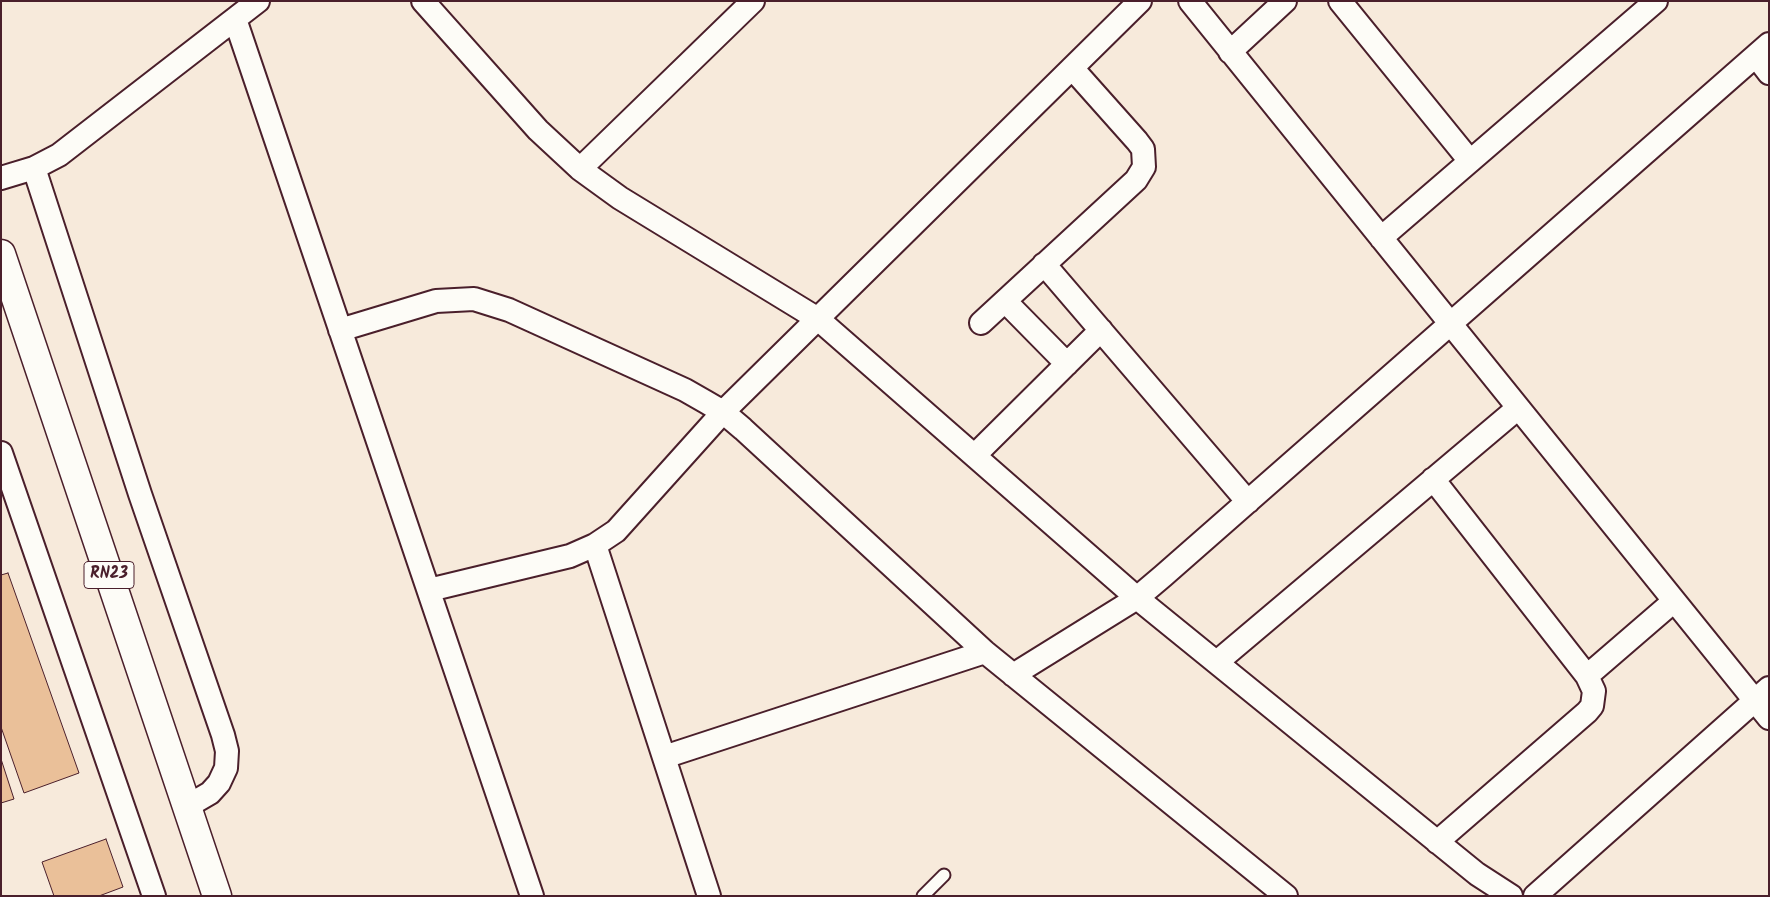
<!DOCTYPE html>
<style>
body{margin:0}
#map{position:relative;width:1770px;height:897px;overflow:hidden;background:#f7eadb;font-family:Kalam,sans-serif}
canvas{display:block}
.frame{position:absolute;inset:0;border:2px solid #4a1f2b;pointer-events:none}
</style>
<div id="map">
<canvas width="1770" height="897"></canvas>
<div class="frame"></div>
</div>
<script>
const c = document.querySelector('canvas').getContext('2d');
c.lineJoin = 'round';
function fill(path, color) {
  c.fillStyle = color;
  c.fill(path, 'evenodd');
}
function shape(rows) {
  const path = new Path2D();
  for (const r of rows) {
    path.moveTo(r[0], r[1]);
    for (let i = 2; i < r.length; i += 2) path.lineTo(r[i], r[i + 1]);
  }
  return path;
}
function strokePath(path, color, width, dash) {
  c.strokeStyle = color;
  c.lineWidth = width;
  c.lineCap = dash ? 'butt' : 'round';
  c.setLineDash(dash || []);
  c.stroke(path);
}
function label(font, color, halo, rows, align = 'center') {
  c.font = font + ' Kalam,sans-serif';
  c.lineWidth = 4;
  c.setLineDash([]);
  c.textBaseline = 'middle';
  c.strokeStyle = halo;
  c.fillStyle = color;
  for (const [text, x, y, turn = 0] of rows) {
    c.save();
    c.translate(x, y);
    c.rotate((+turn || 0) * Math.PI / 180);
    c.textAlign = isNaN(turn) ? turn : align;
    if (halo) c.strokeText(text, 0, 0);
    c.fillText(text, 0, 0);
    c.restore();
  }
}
const building = shape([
 [8,573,79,773,24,793,1,727,1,575,8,573],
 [1,759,14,799,1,803,1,759],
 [106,839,123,887,99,896,54,896,42,862,106,839]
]);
const service = shape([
 [923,896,944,875]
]);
const minor = shape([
 [423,1,538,130,580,169,620,198,818,319,1137,598,1477,874,1511,896],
 [1190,1,1769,718],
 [1340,1,1470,161],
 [235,19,532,896],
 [1230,52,1285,1],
 [1756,56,1769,73],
 [34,168,140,494,223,735,227,751,226,768,219,783,210,793,186,807],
 [580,169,753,1],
 [1,178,34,168,59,155,258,1],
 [1381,238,1656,1],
 [1044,264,1248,502],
 [1005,301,1067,364],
 [981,323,1136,180,1144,167,1143,149,1137,141,1072,68],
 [340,330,436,301,474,299,509,310,685,390,706,402,723,412,743,429,985,652,1286,896],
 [1,453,154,896],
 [975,455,1101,330],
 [1433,479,1587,676,1594,691,1592,706,1587,712,1437,842],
 [595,545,709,896],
 [429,590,570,556,595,545,616,531,723,412,1140,1],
 [1217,662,1518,408],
 [1013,675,1137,598,1163,576,1769,44],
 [1587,676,1674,601],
 [664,757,985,652],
 [1535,896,1769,688]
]);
const primary = shape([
 [1,254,217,896]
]);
const shields = [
 [109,575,50]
];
const shieldNames = [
 ["RN23",109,575]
];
fill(building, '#eac099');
strokePath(building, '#4a1f2b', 1);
strokePath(service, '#4a1f2b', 15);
strokePath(minor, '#4a1f2b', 26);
strokePath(primary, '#4a1f2b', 31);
strokePath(service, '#fdfcf7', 11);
strokePath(minor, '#fdfcf7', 22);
strokePath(primary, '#fdfcf7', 28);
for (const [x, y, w] of shields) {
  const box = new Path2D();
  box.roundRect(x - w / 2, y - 13.5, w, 27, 4);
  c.fillStyle = '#fdfcf7';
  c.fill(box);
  strokePath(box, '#4a1f2b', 1);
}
label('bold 16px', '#4a1f2b', null, shieldNames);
</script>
